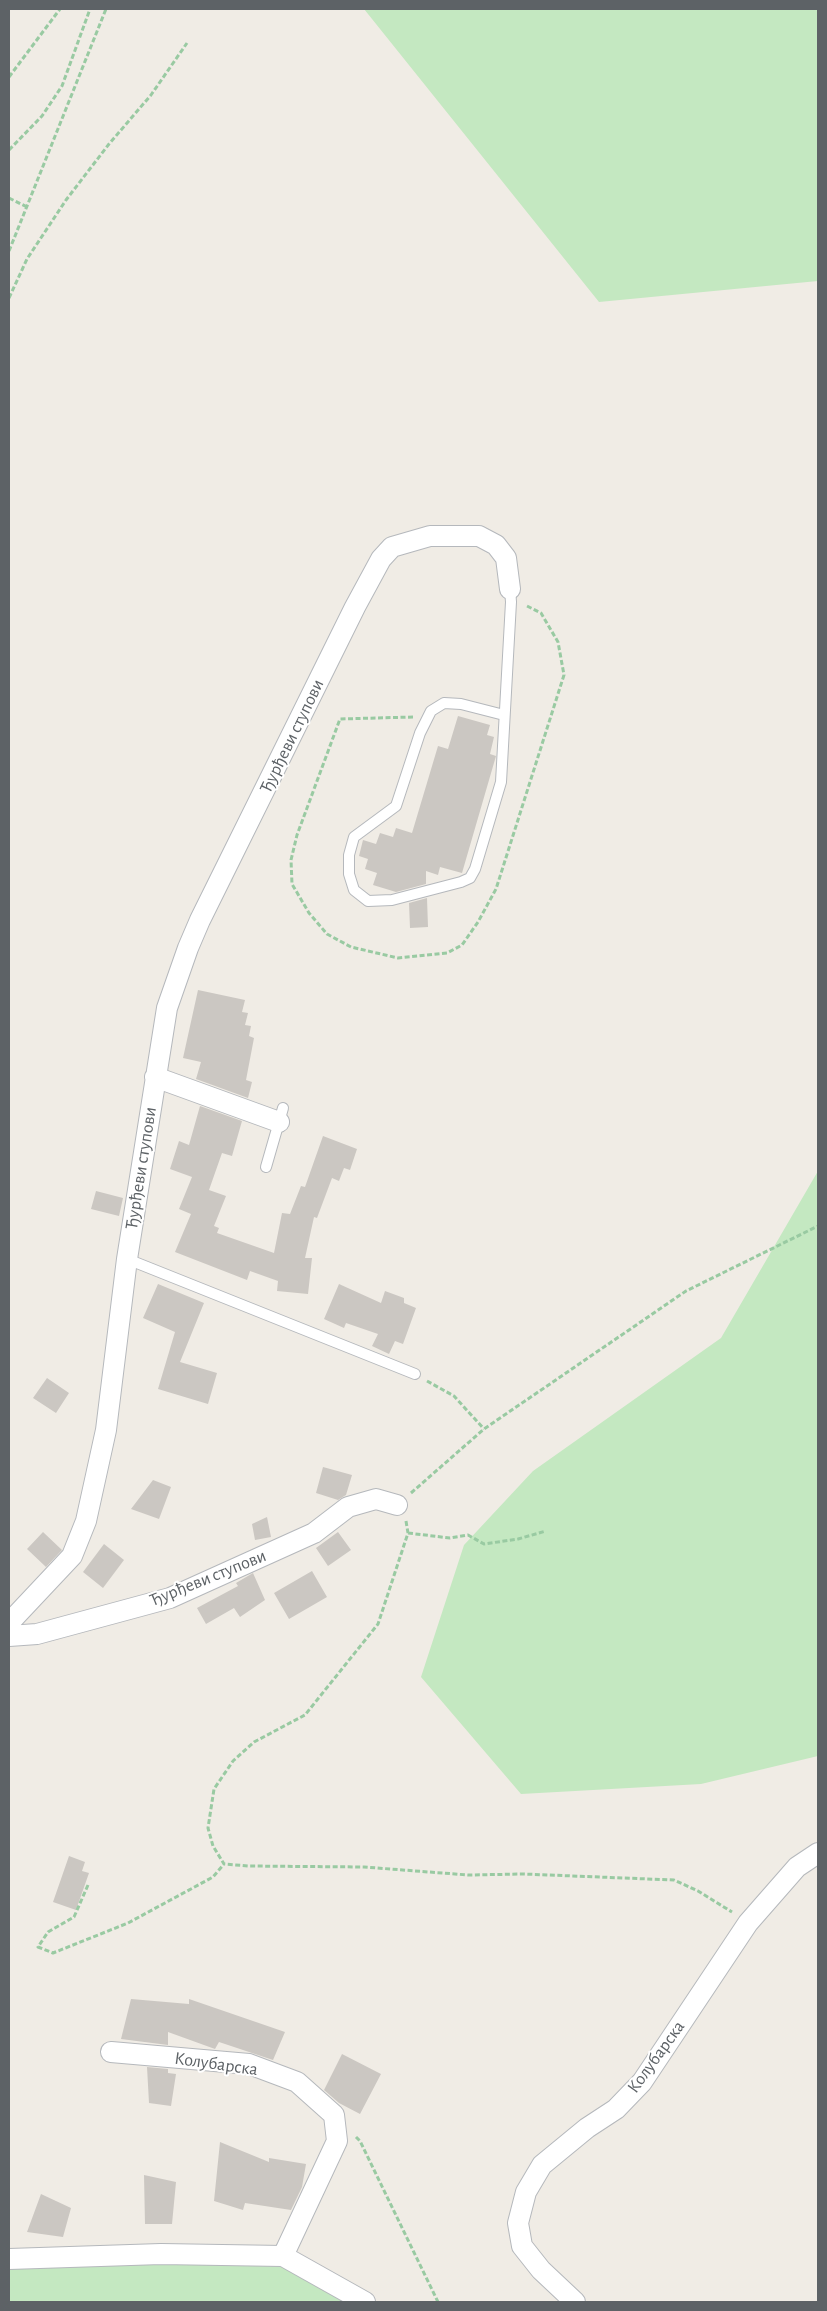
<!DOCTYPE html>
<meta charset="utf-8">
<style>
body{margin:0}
#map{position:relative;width:827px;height:2311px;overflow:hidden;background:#f0ece5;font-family:"Alegreya Sans",sans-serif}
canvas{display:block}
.frame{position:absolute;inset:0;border:10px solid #5d6266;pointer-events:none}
</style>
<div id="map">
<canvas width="827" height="2311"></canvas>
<div class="frame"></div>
</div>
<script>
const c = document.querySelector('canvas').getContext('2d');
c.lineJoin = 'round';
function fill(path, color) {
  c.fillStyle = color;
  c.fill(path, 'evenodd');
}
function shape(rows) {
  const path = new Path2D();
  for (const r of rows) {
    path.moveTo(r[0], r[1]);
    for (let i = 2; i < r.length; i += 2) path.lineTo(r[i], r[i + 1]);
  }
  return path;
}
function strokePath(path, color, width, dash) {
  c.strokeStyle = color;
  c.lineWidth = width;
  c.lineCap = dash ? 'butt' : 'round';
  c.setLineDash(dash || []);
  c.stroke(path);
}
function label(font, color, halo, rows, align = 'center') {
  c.font = font + ' "Alegreya Sans",sans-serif';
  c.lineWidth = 4;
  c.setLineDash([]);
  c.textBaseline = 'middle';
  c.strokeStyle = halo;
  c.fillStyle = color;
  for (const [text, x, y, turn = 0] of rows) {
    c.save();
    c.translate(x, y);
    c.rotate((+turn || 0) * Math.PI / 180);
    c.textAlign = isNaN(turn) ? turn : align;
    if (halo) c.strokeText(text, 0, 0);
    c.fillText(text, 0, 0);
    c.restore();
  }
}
const green = shape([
 [364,9,818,9,818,281,599,302],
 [818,1171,818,1756,701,1784,521,1794,421,1677,464,1545,533,1471,721,1338],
 [9,2254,283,2256,365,2302,9,2302]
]);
const building = shape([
 [458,716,490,725,487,735,494,737,490,754,496,756,462,873,440,867,438,875,426,871,426,884,396,892,373,885,377,873,365,869,368,859,359,856,363,840,376,844,380,833,393,837,396,828,412,833,438,746,448,749],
 [427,898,428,927,410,928,409,903],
 [198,990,245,1000,242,1012,248,1013,245,1025,251,1026,249,1036,254,1038,246,1080,252,1082,248,1098,196,1079,201,1062,183,1058],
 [200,1106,242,1121,232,1156,222,1153,209,1190,226,1196,214,1226,219,1228,217,1233,274,1253,282,1213,290,1214,301,1186,305,1187,323,1136,357,1149,350,1170,344,1168,339,1181,332,1178,317,1218,314,1217,305,1258,312,1258,308,1294,277,1291,278,1281,250,1271,247,1280,175,1252,191,1214,179,1209,192,1177,170,1169,179,1141,189,1145],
 [96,1191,123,1198,119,1216,91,1209],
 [158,1284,204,1303,180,1362,217,1373,208,1404,158,1389,175,1332,143,1318],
 [339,1284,381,1303,385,1291,404,1298,404,1303,416,1308,403,1344,395,1341,389,1354,372,1346,378,1334,346,1323,344,1328,324,1319],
 [47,1378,69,1393,56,1413,33,1398],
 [323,1467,352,1475,346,1495,338,1500,316,1493],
 [153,1480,171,1487,159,1519,131,1509],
 [267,1517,271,1537,255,1540,252,1524],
 [43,1532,62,1550,46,1567,27,1549],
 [338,1532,351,1550,328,1566,316,1548],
 [104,1544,124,1560,103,1588,83,1572],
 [312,1571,327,1597,289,1619,274,1593],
 [253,1573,265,1600,240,1617,234,1608,206,1624,197,1608,238,1586,236,1583],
 [69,1856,85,1862,82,1871,89,1873,76,1910,53,1902],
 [131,1999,189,2004,189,1999,285,2032,273,2060,219,2042,215,2049,168,2032,168,2045,121,2039],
 [342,2054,381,2074,360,2114,339,2103,324,2090],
 [147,2067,168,2069,168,2073,176,2074,171,2106,149,2103],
 [220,2142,269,2162,269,2158,306,2164,302,2187,291,2210,245,2203,243,2210,214,2201],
 [144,2175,176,2182,172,2224,145,2224],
 [41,2194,71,2208,63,2237,27,2232]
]);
const path = shape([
 [9,77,60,9],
 [9,150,42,116,62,86,90,9],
 [9,198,27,207],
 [9,251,106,9],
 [9,298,27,259,66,200,109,144,151,95,187,43],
 [413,717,340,719,297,835,291,860,292,884,309,913,327,934,351,947,398,958,447,953,462,945,478,922,496,889,564,675,558,642,541,613,525,605],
 [427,1381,454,1396,484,1429],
 [411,1493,484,1429,686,1291,818,1226],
 [406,1521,408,1533,378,1624,305,1715,254,1742,233,1761,214,1789,208,1828,213,1846,224,1864,249,1866,364,1867,468,1875,523,1874,674,1880,698,1891,732,1912],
 [408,1533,450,1538,468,1535,484,1544,518,1539,546,1531],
 [88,1885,74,1917,48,1932,38,1947,53,1953,128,1923,213,1877,224,1864],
 [356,2137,360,2141,438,2302]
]);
const service = shape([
 [504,715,461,704,444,703,431,711,420,733,396,806,354,837,349,855,349,874,354,890,368,901,392,900,461,882,470,878,475,869,501,782,511,602,510,589],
 [266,1167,283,1108],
 [127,1259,415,1374]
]);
const minor = shape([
 [155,1077,279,1122],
 [9,1623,72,1556,86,1521,106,1430,127,1259,167,1008,188,948,200,920,355,607,381,559,392,547,430,536,479,536,496,545,506,558,510,589],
 [9,1636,37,1634,170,1598,314,1533,348,1507,376,1499,397,1505],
 [111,2052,249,2064,297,2082,334,2115,337,2141,283,2256],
 [9,2259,161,2254,283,2256,365,2302],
 [575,2302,541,2270,522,2246,518,2223,526,2192,542,2165,587,2128,616,2109,642,2082,748,1923,797,1867,818,1853]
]);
const streetNames = [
 ["Ђурђеви ступови",292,736,-64],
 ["Ђурђеви ступови",141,1168,-81],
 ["Ђурђеви ступови",208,1578,-22],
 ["Колубарска",656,2057,-54],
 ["Колубарска",216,2064,8]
];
fill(green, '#c4e8c1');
fill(building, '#cbc7c2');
strokePath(service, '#b5b8bc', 12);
strokePath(minor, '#b5b8bc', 22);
strokePath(path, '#99caa2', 3, [5, 2.5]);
strokePath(service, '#fff', 10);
strokePath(minor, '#fff', 20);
label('18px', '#5d6266', '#fff', streetNames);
</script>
